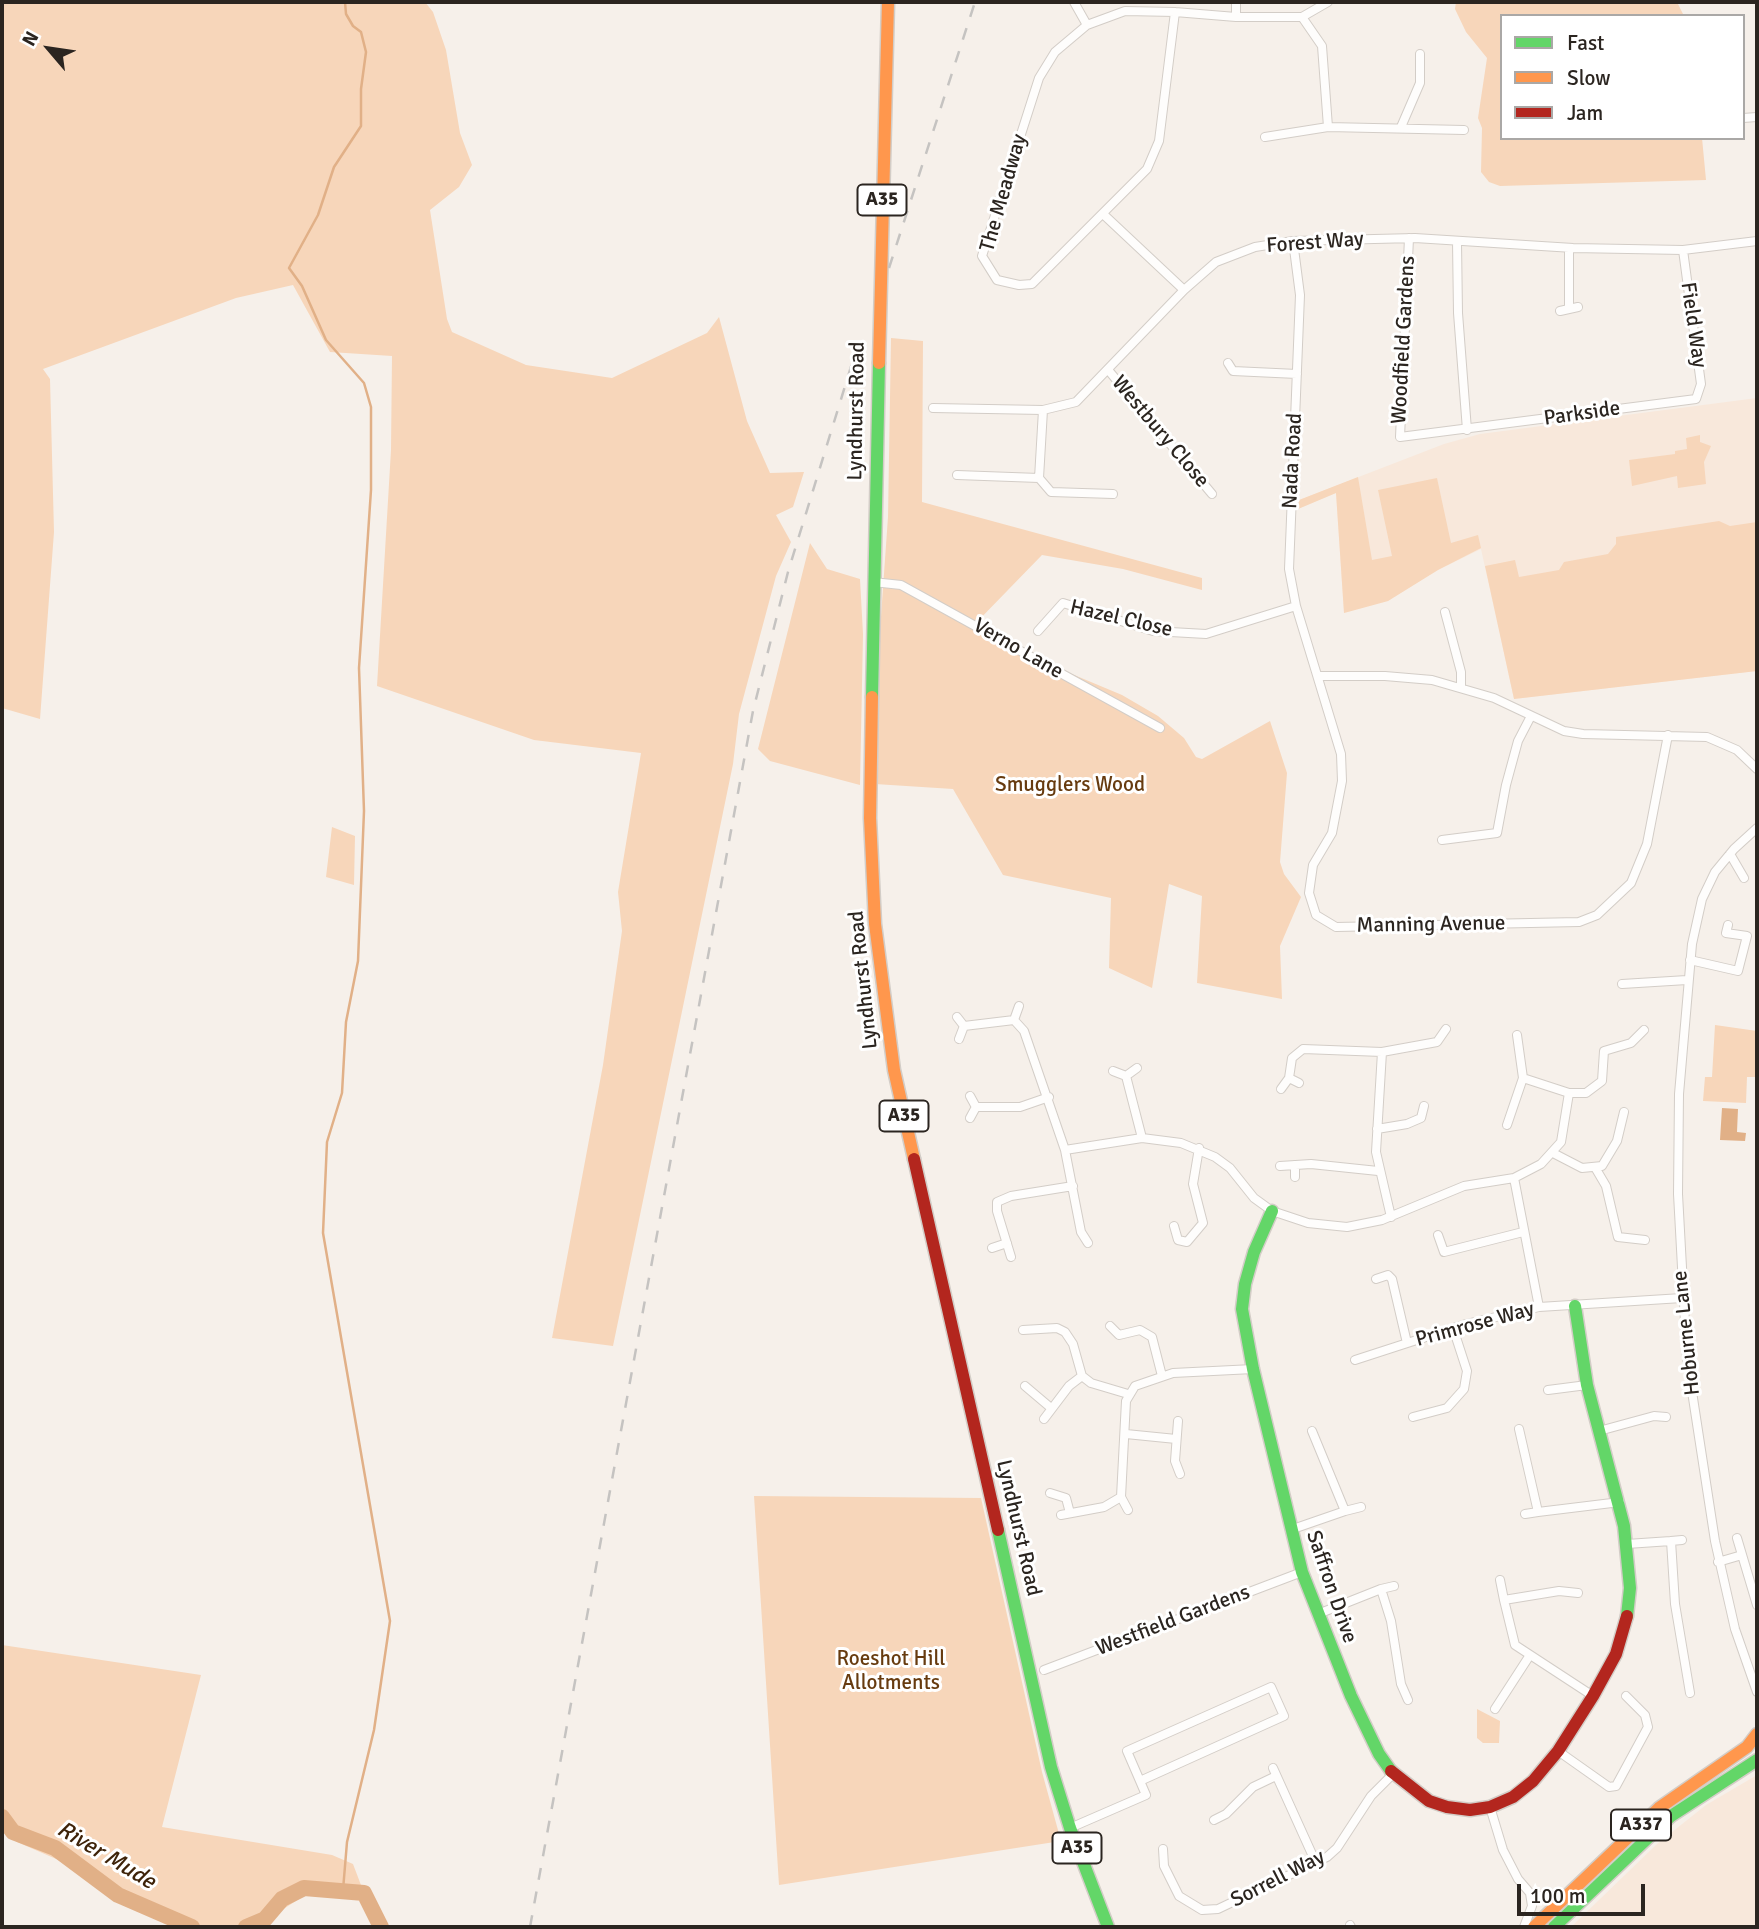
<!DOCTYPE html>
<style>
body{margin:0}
#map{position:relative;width:1759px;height:1929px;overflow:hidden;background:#f6f0ea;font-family:Signika,sans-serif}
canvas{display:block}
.frame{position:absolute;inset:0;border:4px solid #2b2520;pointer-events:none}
.legend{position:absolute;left:1500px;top:14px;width:245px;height:126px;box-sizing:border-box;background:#fff;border:2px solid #aaa8a6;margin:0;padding:9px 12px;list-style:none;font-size:21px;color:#2b2520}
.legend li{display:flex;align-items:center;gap:14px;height:35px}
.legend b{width:35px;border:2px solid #aaa8a6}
.north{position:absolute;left:14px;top:14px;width:70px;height:70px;-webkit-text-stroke:5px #fff;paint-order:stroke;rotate:299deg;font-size:19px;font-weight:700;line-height:28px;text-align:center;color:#2b2520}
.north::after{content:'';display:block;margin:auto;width:24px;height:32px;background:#2b2520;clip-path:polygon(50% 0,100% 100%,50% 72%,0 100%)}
.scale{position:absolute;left:1517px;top:1884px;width:128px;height:32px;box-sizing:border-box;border:4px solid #2b2520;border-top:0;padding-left:9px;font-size:21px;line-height:24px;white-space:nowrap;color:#2b2520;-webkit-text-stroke:5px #fff;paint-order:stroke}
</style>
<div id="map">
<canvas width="1759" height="1929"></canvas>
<div class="frame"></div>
<ul class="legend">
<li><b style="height:9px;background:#63d668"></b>Fast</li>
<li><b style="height:9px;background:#ff974d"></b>Slow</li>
<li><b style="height:9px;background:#b3261e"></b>Jam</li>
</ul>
<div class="north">N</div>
<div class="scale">100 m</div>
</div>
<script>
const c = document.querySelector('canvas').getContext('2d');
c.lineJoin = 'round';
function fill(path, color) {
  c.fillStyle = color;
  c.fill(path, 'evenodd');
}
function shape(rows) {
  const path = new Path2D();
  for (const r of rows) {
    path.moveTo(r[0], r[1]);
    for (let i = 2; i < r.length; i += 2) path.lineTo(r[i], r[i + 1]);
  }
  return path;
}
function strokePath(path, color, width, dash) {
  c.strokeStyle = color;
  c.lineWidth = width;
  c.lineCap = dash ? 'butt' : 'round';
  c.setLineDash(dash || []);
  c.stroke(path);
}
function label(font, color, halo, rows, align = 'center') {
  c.font = font + ' Signika,sans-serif';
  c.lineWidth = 6;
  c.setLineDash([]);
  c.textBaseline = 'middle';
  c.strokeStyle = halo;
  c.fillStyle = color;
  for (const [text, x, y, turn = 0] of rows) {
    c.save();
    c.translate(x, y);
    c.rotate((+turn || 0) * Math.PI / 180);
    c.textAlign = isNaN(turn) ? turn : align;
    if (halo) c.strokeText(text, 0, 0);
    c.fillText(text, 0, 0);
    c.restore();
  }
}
const built = shape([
 [1757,398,1757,671,1514,699,1481,549,1438,570,1388,601,1344,613,1336,493,1298,509,1299,500,1444,444,1480,434],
 [1757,1775,1757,1927,1571,1927,1657,1844,1706,1805]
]);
const green = shape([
 [2,2,425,2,433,12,446,50,460,133,472,165,459,187,430,210,447,319,452,332,526,365,612,378,707,333,719,317,747,421,770,473,804,472,793,507,776,515,791,542,776,576,739,714,733,764,613,1346,552,1338,603,1065,622,931,618,892,641,753,534,740,377,686,391,450,392,356,330,352,293,285,236,298,43,369,50,379,54,532,40,719,2,708],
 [1456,2,1677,2,1684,16,1502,16,1502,138,1702,138,1706,180,1500,186,1489,182,1481,172,1482,128,1478,118,1487,58,1466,32,1455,9],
 [891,338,923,341,922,502,1202,578,1202,590,1123,569,1042,555,973,626,993,641,1122,695,1158,716,1184,738,1196,757,1202,759,1270,721,1287,773,1280,862,1284,874,1301,897,1280,946,1282,999,1197,983,1202,896,1169,884,1152,988,1109,968,1111,898,1003,875,953,789,875,784,877,673,888,517],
 [1700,435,1700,442,1711,446,1704,462,1706,484,1678,488,1677,476,1632,486,1629,460,1675,454,1675,451,1687,449,1686,438],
 [1358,477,1372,560,1392,556,1378,490,1437,478,1451,543,1478,535,1481,548,1438,570,1388,601,1344,613,1336,493,1298,509,1299,500],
 [1719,521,1730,526,1757,522,1757,671,1514,699,1485,566,1515,560,1519,577,1559,570,1564,562,1608,554,1616,544,1616,537],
 [810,543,827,569,860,579,863,634,860,785,770,761,758,749],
 [332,827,355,836,354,885,326,877],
 [1715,1025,1757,1031,1757,1077,1747,1077,1746,1103,1703,1101,1705,1077,1712,1077],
 [754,1496,981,1498,1042,1772,1061,1841,779,1885],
 [2,1645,201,1675,162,1827,332,1855,353,1864,364,1893,346,1897,307,1894,255,1927,173,1927,111,1898,70,1865,17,1842,2,1828],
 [1477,1709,1500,1721,1499,1743,1483,1743,1477,1738]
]);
const water = shape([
 [1722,1108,1738,1109,1737,1132,1746,1133,1745,1141,1720,1140]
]);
const stream = shape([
 [343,1890,347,1842,374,1730,390,1621,323,1233,327,1142,342,1093,346,1022,358,961,364,811,359,668,371,490,371,407,364,383,326,340,302,286,289,268,318,215,334,167,361,126,361,89,366,52,361,32,353,26,346,14,345,2]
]);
const river = shape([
 [2,1817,13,1832,55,1848,118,1895,192,1927],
 [246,1927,265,1919,282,1899,304,1888,364,1893,381,1927]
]);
const street = shape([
 [1074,2,1087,25],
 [1175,12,1159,141,1147,169,1032,284,1019,285,997,280,982,256,1039,78,1055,52,1087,25,1125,11,1175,12,1236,17,1302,17,1328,2],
 [1236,17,1236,2],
 [1302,17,1322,46,1328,127],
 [1743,118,1757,117],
 [1401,127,1420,83,1420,54],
 [1265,137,1328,127,1464,130],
 [1103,214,1184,290],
 [1409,238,1400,437,1696,399,1701,384,1683,250],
 [1293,241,1300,295,1289,569,1296,606,1341,754,1342,781,1332,833,1313,865,1309,893,1316,915,1336,927,1579,922,1597,915,1631,883,1647,844,1668,735],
 [1457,242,1458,313,1467,430],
 [1569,309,1569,248],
 [1560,311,1578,307],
 [1228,363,1233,371,1297,374],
 [1109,371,1212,494],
 [933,408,1043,410,1076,402,1184,290,1216,262,1255,247,1293,241,1415,238,1573,248,1683,250,1757,241],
 [1043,410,1039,478,1051,492,1113,494],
 [957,475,1039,478],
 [873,582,901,585,1160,728],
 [1445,612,1461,672,1461,687],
 [1038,631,1063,603,1153,631,1206,634,1296,606],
 [1319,676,1385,676,1432,680,1494,698,1564,731,1583,734,1707,737,1737,750,1757,769],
 [1757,828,1734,849,1715,872,1702,899,1692,944,1679,1094,1678,1194,1687,1359,1715,1541,1735,1629,1757,1692],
 [1442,840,1497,833,1506,785,1518,741,1531,716],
 [1730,854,1744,878],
 [1690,960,1738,971,1747,936,1726,933,1728,925],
 [1622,984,1687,980],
 [957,1017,964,1026,959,1039],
 [1014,1020,1019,1006],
 [964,1026,1014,1020,1024,1031,1065,1150,1081,1232,1088,1243],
 [1517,1035,1523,1078],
 [1382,1052,1376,1152,1391,1217],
 [1113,1071,1126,1076,1137,1068],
 [1126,1076,1142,1138],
 [1289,1078,1299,1083],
 [1281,1089,1289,1078,1292,1058,1303,1049,1382,1052,1437,1042,1446,1029],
 [970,1096,976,1107,970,1118],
 [976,1107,1020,1107,1049,1097],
 [1507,1125,1523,1078,1569,1093,1586,1093,1602,1081,1604,1051,1631,1043,1644,1030],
 [1377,1129,1407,1124,1421,1118,1424,1106],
 [1065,1150,1142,1138,1181,1143,1215,1157,1230,1168,1254,1198,1272,1211,1308,1223,1347,1227,1382,1220,1464,1186,1514,1178,1541,1164,1561,1142,1569,1093],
 [1553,1153,1582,1168,1602,1166,1617,1141,1624,1112],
 [1295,1165,1295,1177],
 [1280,1166,1311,1164,1378,1171],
 [1596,1169,1606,1186,1618,1237,1645,1240],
 [1514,1178,1539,1307],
 [1174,1226,1178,1240,1187,1242,1203,1223,1193,1184,1199,1148],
 [1438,1235,1444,1252,1523,1232],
 [992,1248,1007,1243],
 [1011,1257,997,1211,997,1202,1011,1196,1073,1186],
 [1376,1279,1388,1275,1392,1279,1407,1343],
 [1110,1326,1119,1335,1140,1330,1152,1337,1162,1376],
 [1023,1330,1057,1328,1065,1332,1073,1344,1082,1376,1091,1383,1128,1394],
 [1355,1360,1466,1324,1539,1307,1682,1298],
 [1025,1386,1051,1408],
 [1548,1390,1587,1385],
 [1413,1417,1447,1408,1464,1389,1467,1371,1453,1328],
 [1044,1419,1069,1386,1082,1376],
 [1178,1421,1175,1461,1180,1474],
 [1519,1429,1538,1512,1620,1502],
 [1599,1431,1654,1416,1666,1417],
 [1126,1434,1176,1439],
 [1050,1493,1066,1498,1070,1513],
 [1121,1497,1128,1510],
 [1345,1511,1361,1507],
 [1525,1514,1538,1512],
 [1061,1515,1104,1507,1121,1497,1126,1401,1135,1386,1173,1373,1253,1369],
 [1290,1530,1345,1511,1312,1431],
 [1737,1538,1757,1605],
 [1671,1541,1682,1540],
 [1627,1544,1671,1541,1675,1604,1690,1693],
 [1718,1562,1742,1555],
 [1500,1580,1504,1600],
 [1381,1589,1394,1586],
 [1578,1593,1559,1591,1504,1600,1515,1645,1593,1696],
 [1318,1614,1381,1589,1391,1621,1401,1684,1408,1700],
 [1044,1670,1302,1572],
 [1495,1709,1530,1655],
 [1558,1751,1609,1787,1616,1786,1648,1727,1645,1715,1626,1696],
 [1273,1768,1316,1863],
 [1490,1807,1503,1850,1518,1879,1530,1893,1532,1906,1524,1927],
 [1214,1820,1226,1814,1253,1787,1276,1776],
 [1070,1828,1146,1795,1140,1781,1284,1716,1271,1687,1127,1751,1140,1781],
 [1163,1849,1164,1866,1179,1896,1202,1910,1218,1909,1327,1857,1337,1848,1371,1796,1393,1774],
 [1530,1893,1543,1897,1566,1894],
 [1350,1925,1351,1927]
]);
const fast = shape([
 [872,697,879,363],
 [1272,1211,1254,1252,1245,1284,1242,1309,1253,1369,1302,1572,1351,1696,1379,1754,1391,1771],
 [1575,1306,1587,1385,1624,1526,1630,1588,1627,1616],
 [998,1530,1051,1767,1070,1828,1108,1927],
 [1554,1927,1671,1816,1757,1760]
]);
const slow = shape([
 [879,363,888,2],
 [872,697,870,818,875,924,894,1070,914,1159],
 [1534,1927,1659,1808,1747,1747,1757,1734]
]);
const jam = shape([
 [914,1159,998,1530],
 [1391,1771,1429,1801,1447,1807,1470,1810,1490,1807,1513,1797,1533,1781,1558,1751,1593,1696,1616,1654,1627,1616]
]);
const rail = shape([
 [889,268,975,2],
 [530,1927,753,711,788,572,861,334]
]);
const shields = [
 [882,200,49],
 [904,1116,49],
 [1641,1825,60],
 [1077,1848,49]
];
const shieldNames = [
 ["A35",882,200],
 ["A35",904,1116],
 ["A337",1641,1825],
 ["A35",1077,1848]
];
const streetNames = [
 ["The Meadway",1004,193,-74],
 ["Forest Way",1315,243,-4],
 ["Field Way",1693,325,82],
 ["Woodfield Gardens",1404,340,-87],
 ["Lyndhurst Road",857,411,-89],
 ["Parkside",1582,414,-8],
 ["Westbury Close",1160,432,50],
 ["Nada Road",1293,461,-87],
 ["Hazel Close",1121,619,13],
 ["Verno Lane",1018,649,30],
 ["Manning Avenue",1431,925,-1],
 ["Lyndhurst Road",864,980,-96],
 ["Primrose Way",1475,1325,-15],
 ["Hoburne Lane",1687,1333,-96],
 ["Lyndhurst Road",1018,1528,77],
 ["Saffron Drive",1331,1587,71],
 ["Westfield Gardens",1173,1621,-21],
 ["Sorrell Way",1278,1879,-27]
];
const parkNames = [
 ["Smugglers Wood",1070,785],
 ["Roeshot Hill",891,1659],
 ["Allotments",891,1683]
];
const waterNames = [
 ["River Mude",106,1856,31]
];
fill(built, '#f8e8db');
fill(green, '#f7d6ba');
fill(water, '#e1b087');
strokePath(stream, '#e1b087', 2.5);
strokePath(river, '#e1b087', 16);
strokePath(street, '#d3cdc7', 10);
strokePath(fast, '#d3cdc7', 15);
strokePath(slow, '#d3cdc7', 15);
strokePath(jam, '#d3cdc7', 15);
strokePath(street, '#fefdfc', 8);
strokePath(fast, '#63d668', 12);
strokePath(slow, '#ff974d', 12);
strokePath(jam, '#b3261e', 12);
strokePath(rail, '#c5c3c1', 2.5, [12, 12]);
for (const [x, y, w] of shields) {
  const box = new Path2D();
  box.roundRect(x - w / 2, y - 15.5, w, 31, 5);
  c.fillStyle = '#fff';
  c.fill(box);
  strokePath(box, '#2b2520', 2);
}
label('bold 19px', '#2b2520', null, shieldNames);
label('21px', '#2b2520', '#fff', streetNames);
label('21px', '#673b0f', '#fff', parkNames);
label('italic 23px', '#3e2309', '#fff', waterNames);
</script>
